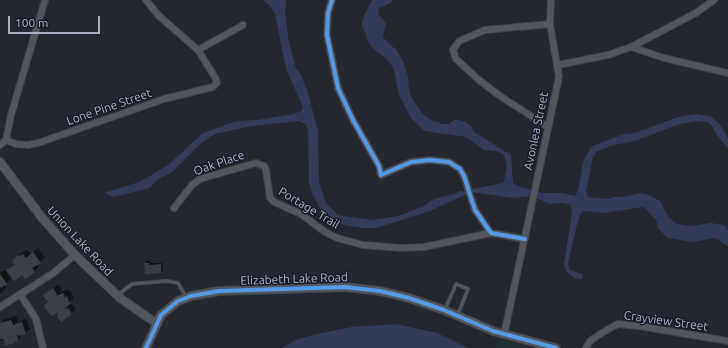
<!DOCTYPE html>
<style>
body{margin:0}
#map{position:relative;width:728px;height:348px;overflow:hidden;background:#24272f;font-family:Ubuntu,sans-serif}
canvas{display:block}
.scale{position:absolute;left:8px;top:16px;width:92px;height:18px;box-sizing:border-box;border:2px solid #acb1c2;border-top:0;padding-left:5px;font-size:12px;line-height:14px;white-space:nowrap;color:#acb1c2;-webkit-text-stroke:3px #181c29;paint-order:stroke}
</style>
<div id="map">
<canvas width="728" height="348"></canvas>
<div class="scale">100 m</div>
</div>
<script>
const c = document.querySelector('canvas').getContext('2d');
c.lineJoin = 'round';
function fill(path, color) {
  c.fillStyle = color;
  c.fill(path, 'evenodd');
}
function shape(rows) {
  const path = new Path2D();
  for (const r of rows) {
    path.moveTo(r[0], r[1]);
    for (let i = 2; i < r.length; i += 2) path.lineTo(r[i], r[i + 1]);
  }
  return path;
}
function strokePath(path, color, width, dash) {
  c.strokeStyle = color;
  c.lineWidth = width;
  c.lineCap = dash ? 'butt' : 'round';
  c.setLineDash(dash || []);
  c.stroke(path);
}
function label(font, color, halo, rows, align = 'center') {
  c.font = font + ' Ubuntu,sans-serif';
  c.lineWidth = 3;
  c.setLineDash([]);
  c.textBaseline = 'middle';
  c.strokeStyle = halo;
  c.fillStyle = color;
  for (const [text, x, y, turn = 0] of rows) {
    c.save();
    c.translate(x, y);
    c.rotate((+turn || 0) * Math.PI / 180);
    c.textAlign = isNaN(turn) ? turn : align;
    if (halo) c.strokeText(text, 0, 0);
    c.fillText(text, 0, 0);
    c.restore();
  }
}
const green = shape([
 [498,339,530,348,496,348]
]);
const water = shape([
 [263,0,286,0,285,13,289,43,296,68,301,75,308,93,318,131,319,182,326,203,338,215,371,220,399,216,426,205,429,202,437,198,455,194,460,191,466,192,473,189,503,183,504,181,507,165,504,155,497,151,484,150,466,137,424,131,411,118,399,95,394,70,389,61,370,46,362,25,363,18,372,0,392,0,391,3,379,8,378,14,386,23,383,37,394,48,396,48,396,50,402,59,408,76,409,89,411,97,422,113,429,119,443,124,449,124,455,119,466,122,471,126,474,132,511,155,513,183,518,186,543,193,563,193,575,196,578,191,583,162,591,147,623,134,635,133,678,117,697,114,710,116,720,124,728,138,728,149,717,135,712,126,707,122,697,121,680,124,635,141,610,146,596,152,593,157,586,192,588,197,608,199,613,197,624,197,641,193,649,195,660,201,669,218,677,224,691,226,711,223,724,225,728,231,728,246,715,238,693,242,668,238,658,228,656,220,644,207,603,213,584,211,581,212,576,228,568,264,570,270,582,274,583,278,580,279,574,278,566,271,564,264,572,213,571,205,563,203,550,204,531,196,513,198,471,192,430,211,376,228,363,228,344,225,329,218,322,212,313,195,309,183,308,130,305,124,299,121,252,126,215,134,201,143,172,172,157,180,149,188,114,197,104,193,139,182,150,176,168,165,203,133,237,121,257,120,294,114,301,111,303,107,286,69,275,14,270,6],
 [396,324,437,333,468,348,281,348,298,339,317,334,352,327]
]);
const shadow = shape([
 [38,248,45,258,37,264,39,267,34,271,22,274,8,270,15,264,16,257,21,253,27,250,31,254],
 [147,261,150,261,151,263,162,263,163,270,161,272,145,264],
 [5,270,11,279,5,285,6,288,0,294,0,273],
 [58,284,62,289,59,293,68,289,71,292,74,298,68,304,72,304,76,309,71,314,61,313,52,315,52,300,44,295],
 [16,316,19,322,26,318,30,329,13,343,6,344,3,338,0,341,0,324,5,319]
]);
const building = shape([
 [33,252,41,263,32,268,35,272,25,279,22,275,14,281,6,270,15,265,12,261,18,255,19,256,23,254,26,258],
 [144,263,149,263,149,265,161,264,161,273,145,274],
 [0,274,7,284,1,288,0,287],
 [53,288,57,294,56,296,63,293,65,297,67,296,70,304,65,309,68,308,72,314,61,322,57,316,58,313,51,316,44,306,49,301,47,301,43,295],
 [11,320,14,326,15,324,22,322,26,334,19,336,17,334,18,341,13,343,14,344,5,345,4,339,0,339,0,323]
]);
const service = shape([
 [118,295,132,284,167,281,178,283,186,297],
 [445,310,456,284,468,289,458,314]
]);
const minor = shape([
 [332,0,328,13,327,35,338,88,353,120,379,166,381,175,411,162,430,160,449,162,460,169,464,176,475,210,491,233,525,239],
 [631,47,664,58,728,73],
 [198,50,243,25],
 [558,65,608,55,631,47,696,13,714,0],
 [548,127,500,96,479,80,456,59,453,50,459,41,485,30,550,24],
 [6,140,16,144,28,145,38,143,164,99,213,87,217,83,216,79,198,50,159,16,146,0],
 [0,145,6,140,11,115,45,0],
 [174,208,192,185,200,179,256,163,264,166,266,170,270,198,274,202,301,214,325,232,337,238,363,245,401,248,424,247,491,233],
 [20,294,36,319,43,348],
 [0,307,52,274,75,255],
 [504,335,559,77,550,24,551,0],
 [586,348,591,340,605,331,618,324,639,326,728,341]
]);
const tertiary = shape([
 [0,162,43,219,75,255,120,298,156,323],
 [146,348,161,315,178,301,191,296,219,291,345,287,380,291,409,298,444,310,493,331,556,348]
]);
const cycleway = shape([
 [332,0,328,13,327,35,338,88,353,120,379,166,381,175,411,162,430,160,449,162,460,169,464,176,475,210,491,233,525,239],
 [146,348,161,315,178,301,191,296,219,291,345,287,380,291,409,298,444,310,493,331,556,348]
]);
const streetNames = [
 ["Lone Pine Street",109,107,-19],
 ["Avonlea Street",536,131,-78],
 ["Oak Place",219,163,-19],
 ["Portage Trail",309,208,31],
 ["Union Lake Road",80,241,47],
 ["Elizabeth Lake Road",294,279,-2],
 ["Crayview Street",666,321,8]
];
fill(green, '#223035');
fill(water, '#323a57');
fill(shadow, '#0007');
fill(building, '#3c3e46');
strokePath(service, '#404249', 4.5);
strokePath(minor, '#404249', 8);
strokePath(tertiary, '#404249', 10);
strokePath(service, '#54565e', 3);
strokePath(minor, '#54565e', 6);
strokePath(tertiary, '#54565e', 8);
strokePath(cycleway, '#5399e6', 4);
label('12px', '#acb1c2', '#181c29', streetNames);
</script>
